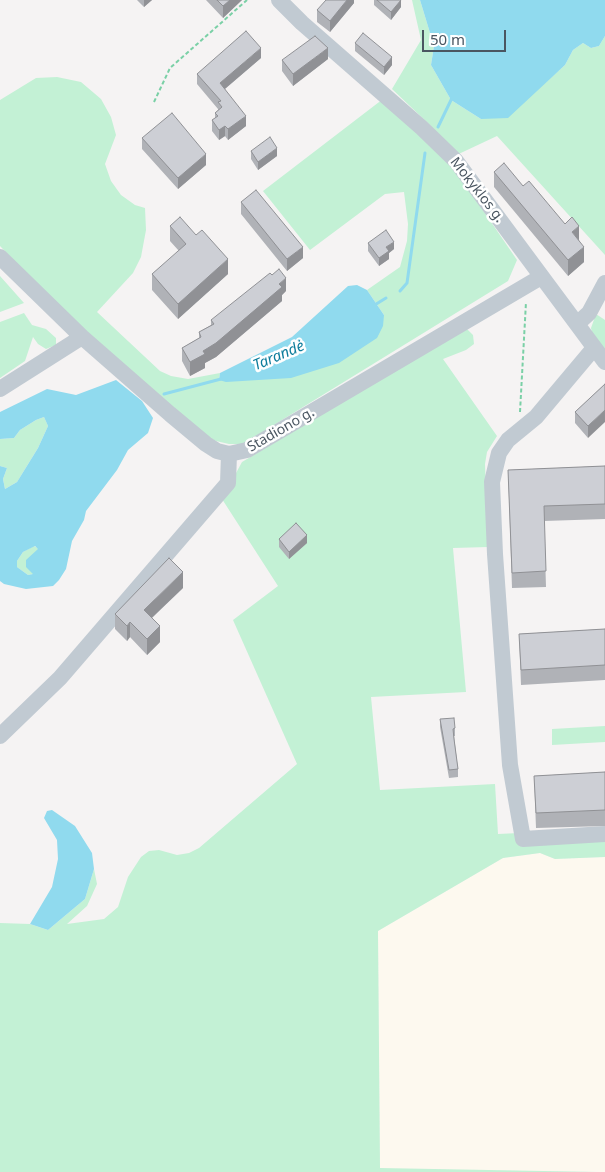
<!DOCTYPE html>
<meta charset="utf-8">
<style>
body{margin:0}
#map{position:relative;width:605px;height:1172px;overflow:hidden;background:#f5f3f3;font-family:"Noto Sans",sans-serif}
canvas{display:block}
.scale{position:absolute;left:422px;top:30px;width:84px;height:22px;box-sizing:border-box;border:2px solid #4a5661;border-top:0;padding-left:6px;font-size:15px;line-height:18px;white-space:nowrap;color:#4a5661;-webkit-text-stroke:4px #fff;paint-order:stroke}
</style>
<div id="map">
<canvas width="605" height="1172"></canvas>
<div class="scale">50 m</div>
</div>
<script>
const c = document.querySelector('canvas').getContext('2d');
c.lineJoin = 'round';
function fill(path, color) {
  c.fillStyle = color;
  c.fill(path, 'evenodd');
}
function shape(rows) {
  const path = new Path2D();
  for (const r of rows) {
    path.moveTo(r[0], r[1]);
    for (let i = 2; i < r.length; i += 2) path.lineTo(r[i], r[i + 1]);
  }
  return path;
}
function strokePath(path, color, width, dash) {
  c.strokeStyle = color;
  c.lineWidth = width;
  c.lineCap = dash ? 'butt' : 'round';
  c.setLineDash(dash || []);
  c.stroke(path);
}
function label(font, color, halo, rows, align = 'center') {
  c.font = font + ' "Noto Sans",sans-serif';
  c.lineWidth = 5;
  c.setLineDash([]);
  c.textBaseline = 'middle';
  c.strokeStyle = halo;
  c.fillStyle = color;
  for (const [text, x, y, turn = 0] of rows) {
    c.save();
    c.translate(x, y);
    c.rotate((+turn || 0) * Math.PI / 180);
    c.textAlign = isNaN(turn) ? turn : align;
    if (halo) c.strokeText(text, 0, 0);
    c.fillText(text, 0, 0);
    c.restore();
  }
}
const commercial = shape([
 [540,853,555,859,605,857,605,1172,380,1169,378,931,503,858]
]);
const green = shape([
 [412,0,420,0,434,46,431,65,451,100,481,119,546,82,565,65,573,50,583,43,591,48,599,46,605,36,605,255,497,136,448,159,517,260,508,281,243,444,229,444,216,441,204,435,72,321,0,246,0,100,36,78,57,77,81,82,101,99,111,117,116,135,105,164,111,181,121,195,135,205,145,208,146,230,141,257,133,273,97,312,160,371,171,376,188,379,220,373,219,380,384,315,367,290,400,267,407,241,408,224,404,192,385,194,310,250,263,191,383,99,432,127,392,89,421,40],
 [0,276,24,303,0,312],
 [24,313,32,325,46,329,56,338,56,345,46,349,38,344,33,337,25,361,0,378,0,322],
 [596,314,605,320,605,353,593,337,591,328],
 [466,328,473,335,474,344,466,350,443,359,497,436,487,452,485,464,488,547,453,548,466,692,371,697,380,790,495,784,498,834,605,829,605,857,555,859,540,853,503,858,378,931,380,1168,598,1172,0,1172,0,923,30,924,48,930,85,899,94,869,97,884,87,906,67,924,104,919,118,907,128,877,141,857,149,851,159,850,177,855,189,853,199,848,297,764,233,620,278,586,222,499,242,462],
 [44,417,48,426,38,448,17,482,5,489,3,479,7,468,0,466,0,439,14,438,20,430,36,420],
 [34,546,39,549,33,574,28,575,17,567,17,561,23,552],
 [605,726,605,742,552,745,552,729]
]);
const water = shape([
 [420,0,605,0,605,36,599,46,591,48,583,43,573,50,565,65,508,118,481,119,451,100,431,65,434,46],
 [357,285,367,290,384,315,383,326,377,338,339,363,291,378,226,382,219,380,220,373,292,337,348,286],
 [116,380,142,401,153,418,148,433,128,450,117,470,86,511,84,520,72,541,66,569,59,580,53,586,26,589,4,584,0,581,0,466,7,468,3,479,5,489,17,482,38,448,48,426,44,417,36,420,20,430,14,438,0,439,0,412,47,389,76,395],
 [35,546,38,549,26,560,26,567,33,574,28,575,17,567,17,561,23,552],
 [52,810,75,826,92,853,94,869,85,899,48,930,30,924,52,887,58,859,57,840,44,818,47,811]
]);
const stream = shape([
 [438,127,452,98],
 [400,291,407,283,425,153],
 [373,306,386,298],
 [164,394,221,379]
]);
const path = shape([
 [154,102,170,68,247,0],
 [520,412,526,302]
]);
const minor = shape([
 [279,0,302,23,422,128,456,161,605,362],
 [0,257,82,337,170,414,206,444,217,451,229,454,247,450,541,277],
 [577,324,589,313,605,283],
 [594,348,536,417,508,440,499,453,492,482,495,554,510,765,523,839,605,834],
 [0,389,82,337],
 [0,736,60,678,228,483,229,454]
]);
const wall = shape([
 [137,0,152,0,144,7],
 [206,0,242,0,223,18],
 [354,0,354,3,330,32,317,22,317,10],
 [374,0,401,0,401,7,391,20,374,5],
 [355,43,392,65,384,75,355,51],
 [261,58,225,89,246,126,228,140,225,136,219,140,212,131,212,120,215,118,215,113,218,110,218,109,197,84,197,74],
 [328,59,293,86,282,71,282,60],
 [142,138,206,165,178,189,142,149],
 [251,151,277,156,258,170,251,159],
 [494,172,523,186,579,240,584,262,568,276,494,187],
 [241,202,303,258,287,271,241,214],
 [170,226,228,274,178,319,152,290,152,274,179,251,170,241],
 [368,243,394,249,389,253,389,259,379,266,368,251],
 [286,291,282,295,282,301,216,357,205,363,205,368,190,376,182,361,182,348,199,338,199,332,211,325,211,320],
 [605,384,588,438,575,423,575,412],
 [605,466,605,519,544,521,546,587,512,588,508,470],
 [279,539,307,543,289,559,279,547],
 [183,588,152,618,160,642,147,655,130,637,127,641,115,629,115,614],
 [605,629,605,680,521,685,519,634],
 [440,719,455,728,455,736,454,736,458,769,458,777,449,778,440,727],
 [605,772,605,826,536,828,534,776]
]);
const shadedWall = shape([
 [144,0,152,0,144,7],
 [230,0,242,0,223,18,223,6],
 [347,0,354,0,354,3,330,32,330,21],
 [401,0,401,7,391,20,391,12],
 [261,48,261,58,220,93,220,83],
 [328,48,328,59,293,86,293,74],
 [392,57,392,65,384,75,384,67],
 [246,116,246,126,228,140,228,129],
 [225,126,225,136,219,140,219,130],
 [277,148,277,156,258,170,258,162],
 [206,154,206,165,178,189,178,178],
 [579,226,579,241,572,232],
 [394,242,394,249,389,253,389,259,379,266,379,258,386,247],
 [303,247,303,258,287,271,287,259],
 [584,247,584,262,568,276,568,260],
 [228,259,228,274,178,319,178,304],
 [286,278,286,291,282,295,282,301,216,357,205,363,205,368,190,376,190,362],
 [605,410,605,422,588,438,588,426],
 [307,535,307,543,289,559,289,552],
 [183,572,183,588,144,625,144,610],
 [130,622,130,637,127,641,127,626],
 [160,626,160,642,147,655,147,639]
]);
const building = shape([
 [217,0,230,0,223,6,217,0],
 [326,0,347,0,330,21,317,10,326,0],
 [377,0,401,0,391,12,377,0],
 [246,31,261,48,220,83,246,116,228,129,225,126,219,130,212,120,218,116,215,113,222,107,218,102,221,101,197,74,246,31],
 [363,33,392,57,384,67,355,43,363,33],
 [315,36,328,48,293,74,282,60,315,36],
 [172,113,206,154,178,178,142,138,172,113],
 [270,137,277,148,258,162,251,151,270,137],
 [504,163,523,186,529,181,565,224,572,217,579,226,572,232,584,247,568,260,494,172,504,163],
 [256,190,303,247,287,259,241,202,256,190],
 [180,217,196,235,202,230,228,259,178,304,152,274,186,244,170,226,180,217],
 [386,230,394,242,386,247,389,251,379,258,368,243,386,230],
 [279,269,286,278,279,284,282,287,216,343,203,351,205,354,190,362,182,348,201,337,199,332,214,324,211,320,270,273,272,275,279,269],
 [605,384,605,410,588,426,575,412,605,384],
 [605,466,605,504,544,506,546,571,512,573,508,470,605,466],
 [296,523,307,535,289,552,279,539,296,523],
 [169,558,183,572,144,610,160,626,147,639,130,622,127,626,115,614,169,558],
 [605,629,605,665,521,670,519,634,605,629],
 [454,718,455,728,453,729,454,739,458,769,449,770,440,719,454,718],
 [605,772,605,810,536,813,534,776,605,772]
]);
const streetNames = [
 ["Mokyklos g.",477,190,52],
 ["Stadiono g.",281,430,-30]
];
const waterNames = [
 ["Tarandė",279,356,-23]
];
fill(commercial, '#fdf9ef');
fill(green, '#c3f1d5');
fill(water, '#90daee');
strokePath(stream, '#90daee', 3);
strokePath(path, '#7ad0a6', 2, [4, 2.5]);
strokePath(minor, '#c1cad2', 16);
fill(wall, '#b0b2b7');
fill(shadedWall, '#909195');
fill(building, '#cdcfd5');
strokePath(building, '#909195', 1);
label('14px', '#4a5661', '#fff', streetNames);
label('italic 15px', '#0c7c9b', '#fff', waterNames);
</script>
